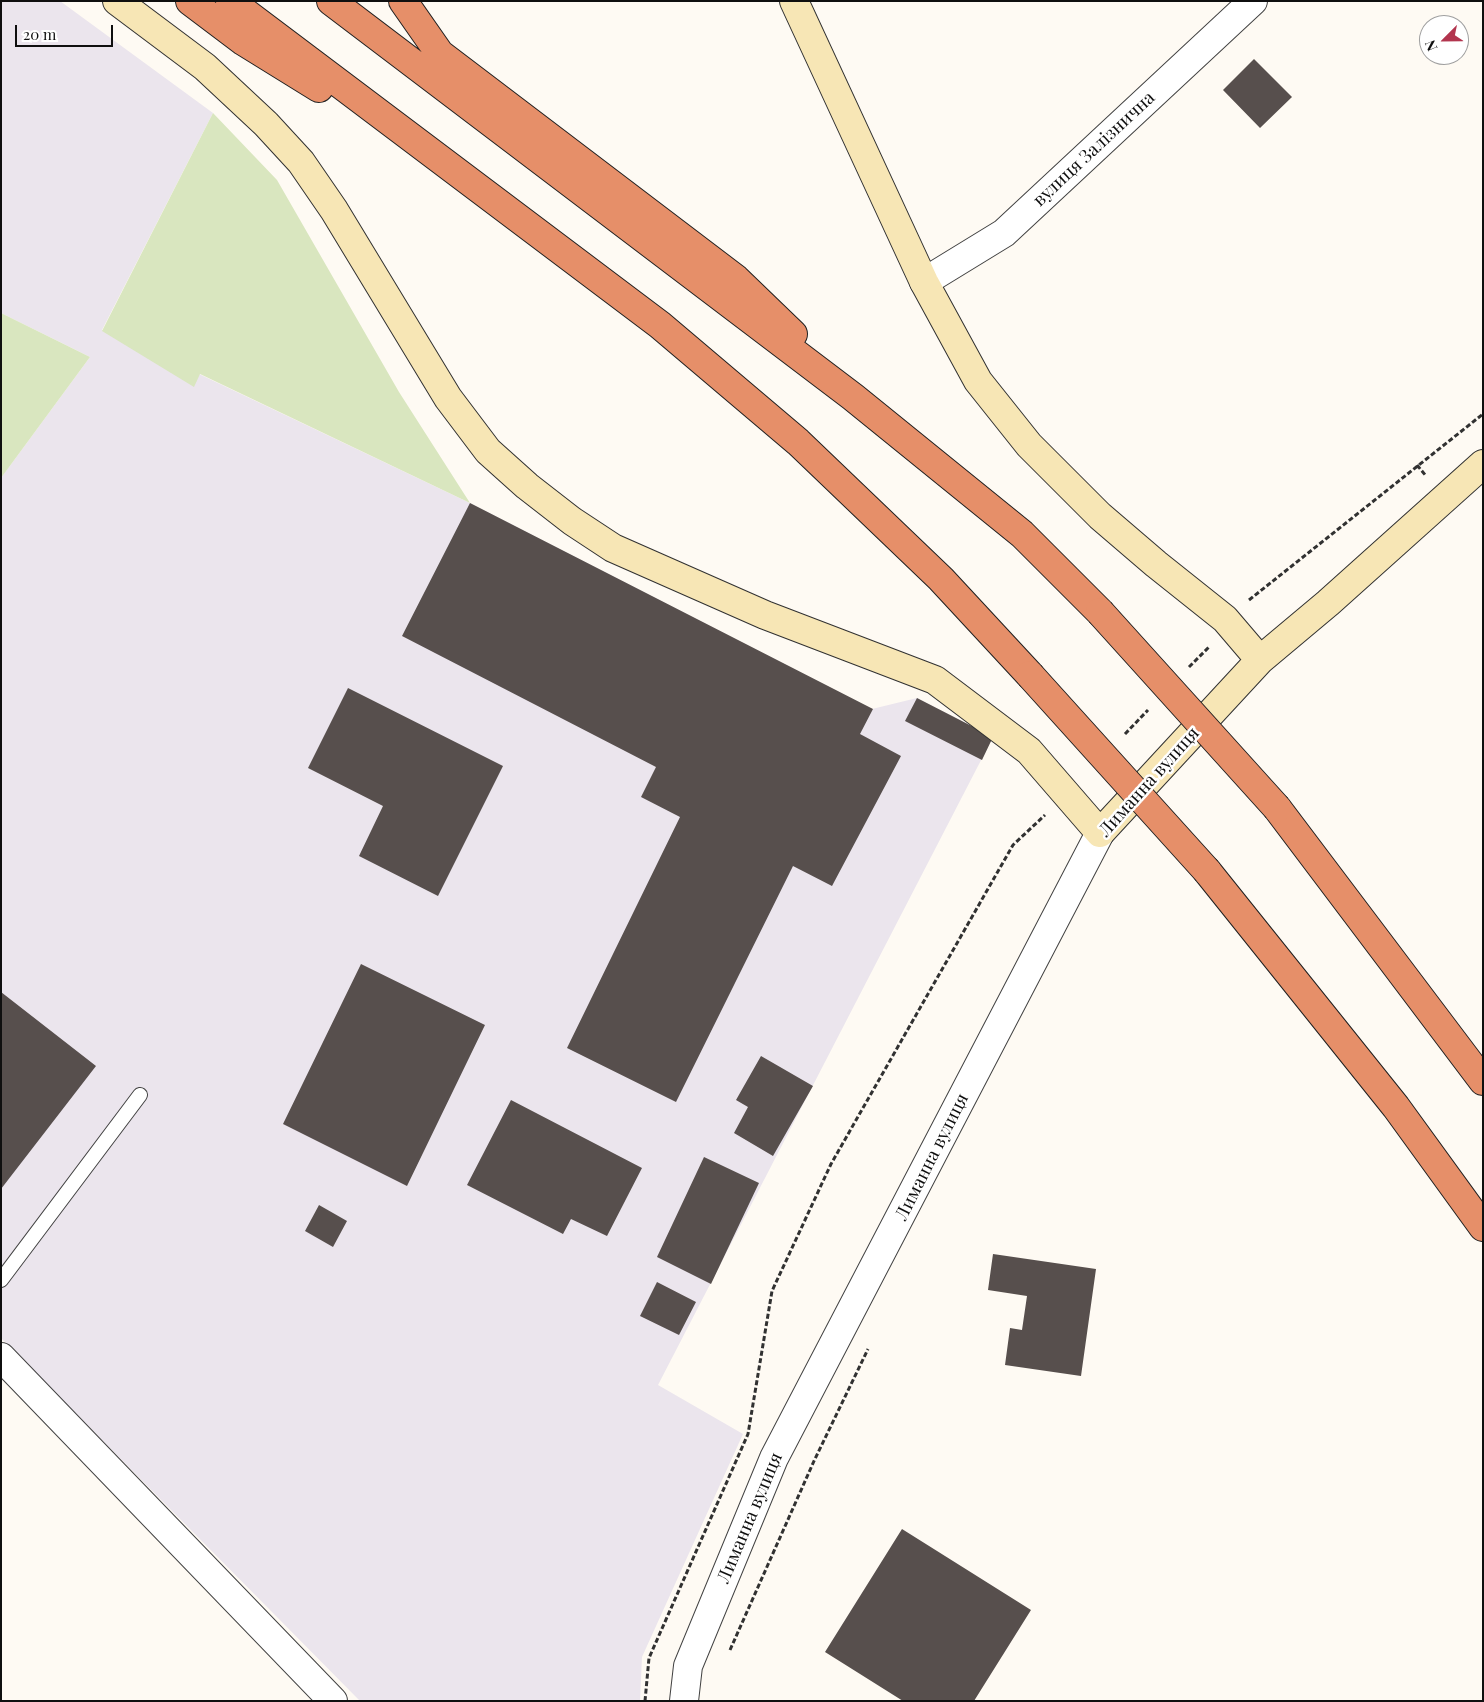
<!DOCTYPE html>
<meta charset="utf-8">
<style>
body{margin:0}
#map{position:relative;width:1484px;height:1702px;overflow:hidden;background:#fefaf3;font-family:"Playfair Display",serif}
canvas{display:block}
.frame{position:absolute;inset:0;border:2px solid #0f0f0f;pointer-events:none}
.north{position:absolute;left:1419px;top:15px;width:50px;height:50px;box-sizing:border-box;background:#fff;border:1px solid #9f9f9f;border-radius:50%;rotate:247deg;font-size:14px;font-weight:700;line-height:20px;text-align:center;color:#0f0f0f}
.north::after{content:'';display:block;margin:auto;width:18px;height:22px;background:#b2354e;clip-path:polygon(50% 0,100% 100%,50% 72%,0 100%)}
.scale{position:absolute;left:15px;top:25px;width:98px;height:22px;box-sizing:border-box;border:2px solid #0f0f0f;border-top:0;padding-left:6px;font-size:15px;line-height:18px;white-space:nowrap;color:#0f0f0f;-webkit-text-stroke:4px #fff;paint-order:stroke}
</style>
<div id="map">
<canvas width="1484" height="1702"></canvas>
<div class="frame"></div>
<div class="north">N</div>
<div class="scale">20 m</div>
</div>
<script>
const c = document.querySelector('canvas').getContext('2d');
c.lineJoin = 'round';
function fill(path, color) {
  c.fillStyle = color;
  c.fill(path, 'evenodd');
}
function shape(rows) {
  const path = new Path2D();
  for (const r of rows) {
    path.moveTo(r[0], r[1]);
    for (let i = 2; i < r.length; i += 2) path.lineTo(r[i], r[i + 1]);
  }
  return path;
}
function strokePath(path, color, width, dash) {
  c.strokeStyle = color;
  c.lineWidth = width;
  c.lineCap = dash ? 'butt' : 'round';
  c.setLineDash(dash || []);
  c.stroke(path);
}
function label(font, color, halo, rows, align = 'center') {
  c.font = font + ' "Playfair Display",serif';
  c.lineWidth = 5;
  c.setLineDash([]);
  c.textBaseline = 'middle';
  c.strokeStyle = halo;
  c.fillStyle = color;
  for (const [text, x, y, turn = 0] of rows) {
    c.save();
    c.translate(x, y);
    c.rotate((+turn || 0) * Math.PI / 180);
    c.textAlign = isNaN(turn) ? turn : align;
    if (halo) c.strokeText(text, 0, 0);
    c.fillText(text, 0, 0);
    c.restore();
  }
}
const industrial = shape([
 [1,1,60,1,213,113,102,330,194,386,199,374,470,503,872,709,917,698,993,737,658,1385,743,1434,642,1657,640,1701,360,1701,1,1338,1,478,90,357,1,313]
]);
const green = shape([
 [213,113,277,180,399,392,470,503,200,374,194,387,102,331],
 [1,313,90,357,1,478]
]);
const building = shape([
 [1254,59,1292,97,1260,128,1223,90],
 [470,503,873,709,860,734,901,756,832,886,793,866,676,1102,567,1048,680,817,641,797,656,767,402,636],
 [348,688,503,766,438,896,359,856,383,806,308,768],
 [917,698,993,737,982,760,905,721],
 [361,964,485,1025,407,1186,283,1124],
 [1,992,96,1066,1,1189],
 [761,1056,813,1086,773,1156,734,1133,748,1107,736,1100],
 [511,1100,642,1168,607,1236,571,1219,563,1234,467,1185],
 [704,1157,759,1183,711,1284,657,1257],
 [319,1205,347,1221,333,1247,305,1231],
 [993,1254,1096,1269,1081,1376,1005,1365,1010,1328,1022,1330,1027,1296,988,1290],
 [657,1282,696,1302,679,1335,640,1316],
 [902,1529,1031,1610,974,1701,903,1701,825,1652]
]);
const path = shape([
 [1417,465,1426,476],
 [1249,600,1483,414],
 [1189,667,1209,647],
 [1125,734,1148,710],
 [730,1650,814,1461,868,1349],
 [645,1701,649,1658,748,1434,772,1291,831,1164,1013,845,1045,815]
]);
const lane = shape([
 [1,1280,140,1095]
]);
const street = shape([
 [924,282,1004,233,1253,1],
 [1,1357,333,1701],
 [684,1701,688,1666,774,1458,1100,833]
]);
const secondary = shape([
 [117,1,205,67,266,124,301,162,334,210,448,398,488,451,527,486,572,521,613,548,765,615,935,680,1029,751,1100,833,1260,660,1328,603,1483,464],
 [794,1,924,282,978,381,1029,445,1100,516,1156,564,1225,619,1260,660]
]);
const highway = shape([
 [190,1,243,41,319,88],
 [230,1,660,325,798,442,941,579,1030,675],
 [331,1,853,397,1022,534,1100,612],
 [403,1,440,54,736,279,793,334],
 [1277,808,1483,1081],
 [1207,871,1396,1107,1483,1227]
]);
const highwayBridge = shape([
 [1100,612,1277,808],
 [1030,675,1207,871]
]);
const streetNames = [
 ["вулиця Залізнична",1094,149,-43],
 ["Лиманна вулиця",1149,782,-48],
 ["Лиманна вулиця",932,1157,-63],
 ["Лиманна вулиця",750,1518,-67]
];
fill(industrial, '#ebe5ed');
fill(green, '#d9e6bf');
fill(building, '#574f4d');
strokePath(lane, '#424242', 16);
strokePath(street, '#424242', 30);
strokePath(secondary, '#313131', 30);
strokePath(highway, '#202020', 30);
strokePath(path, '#313131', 3, [5, 2.5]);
strokePath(lane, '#fff', 14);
strokePath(street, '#fff', 28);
strokePath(secondary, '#f7e6b5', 28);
strokePath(highway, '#e68f69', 28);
strokePath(highwayBridge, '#202020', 30, []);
strokePath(highwayBridge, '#e68f69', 28);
label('18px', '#0f0f0f', '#fff', streetNames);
</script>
